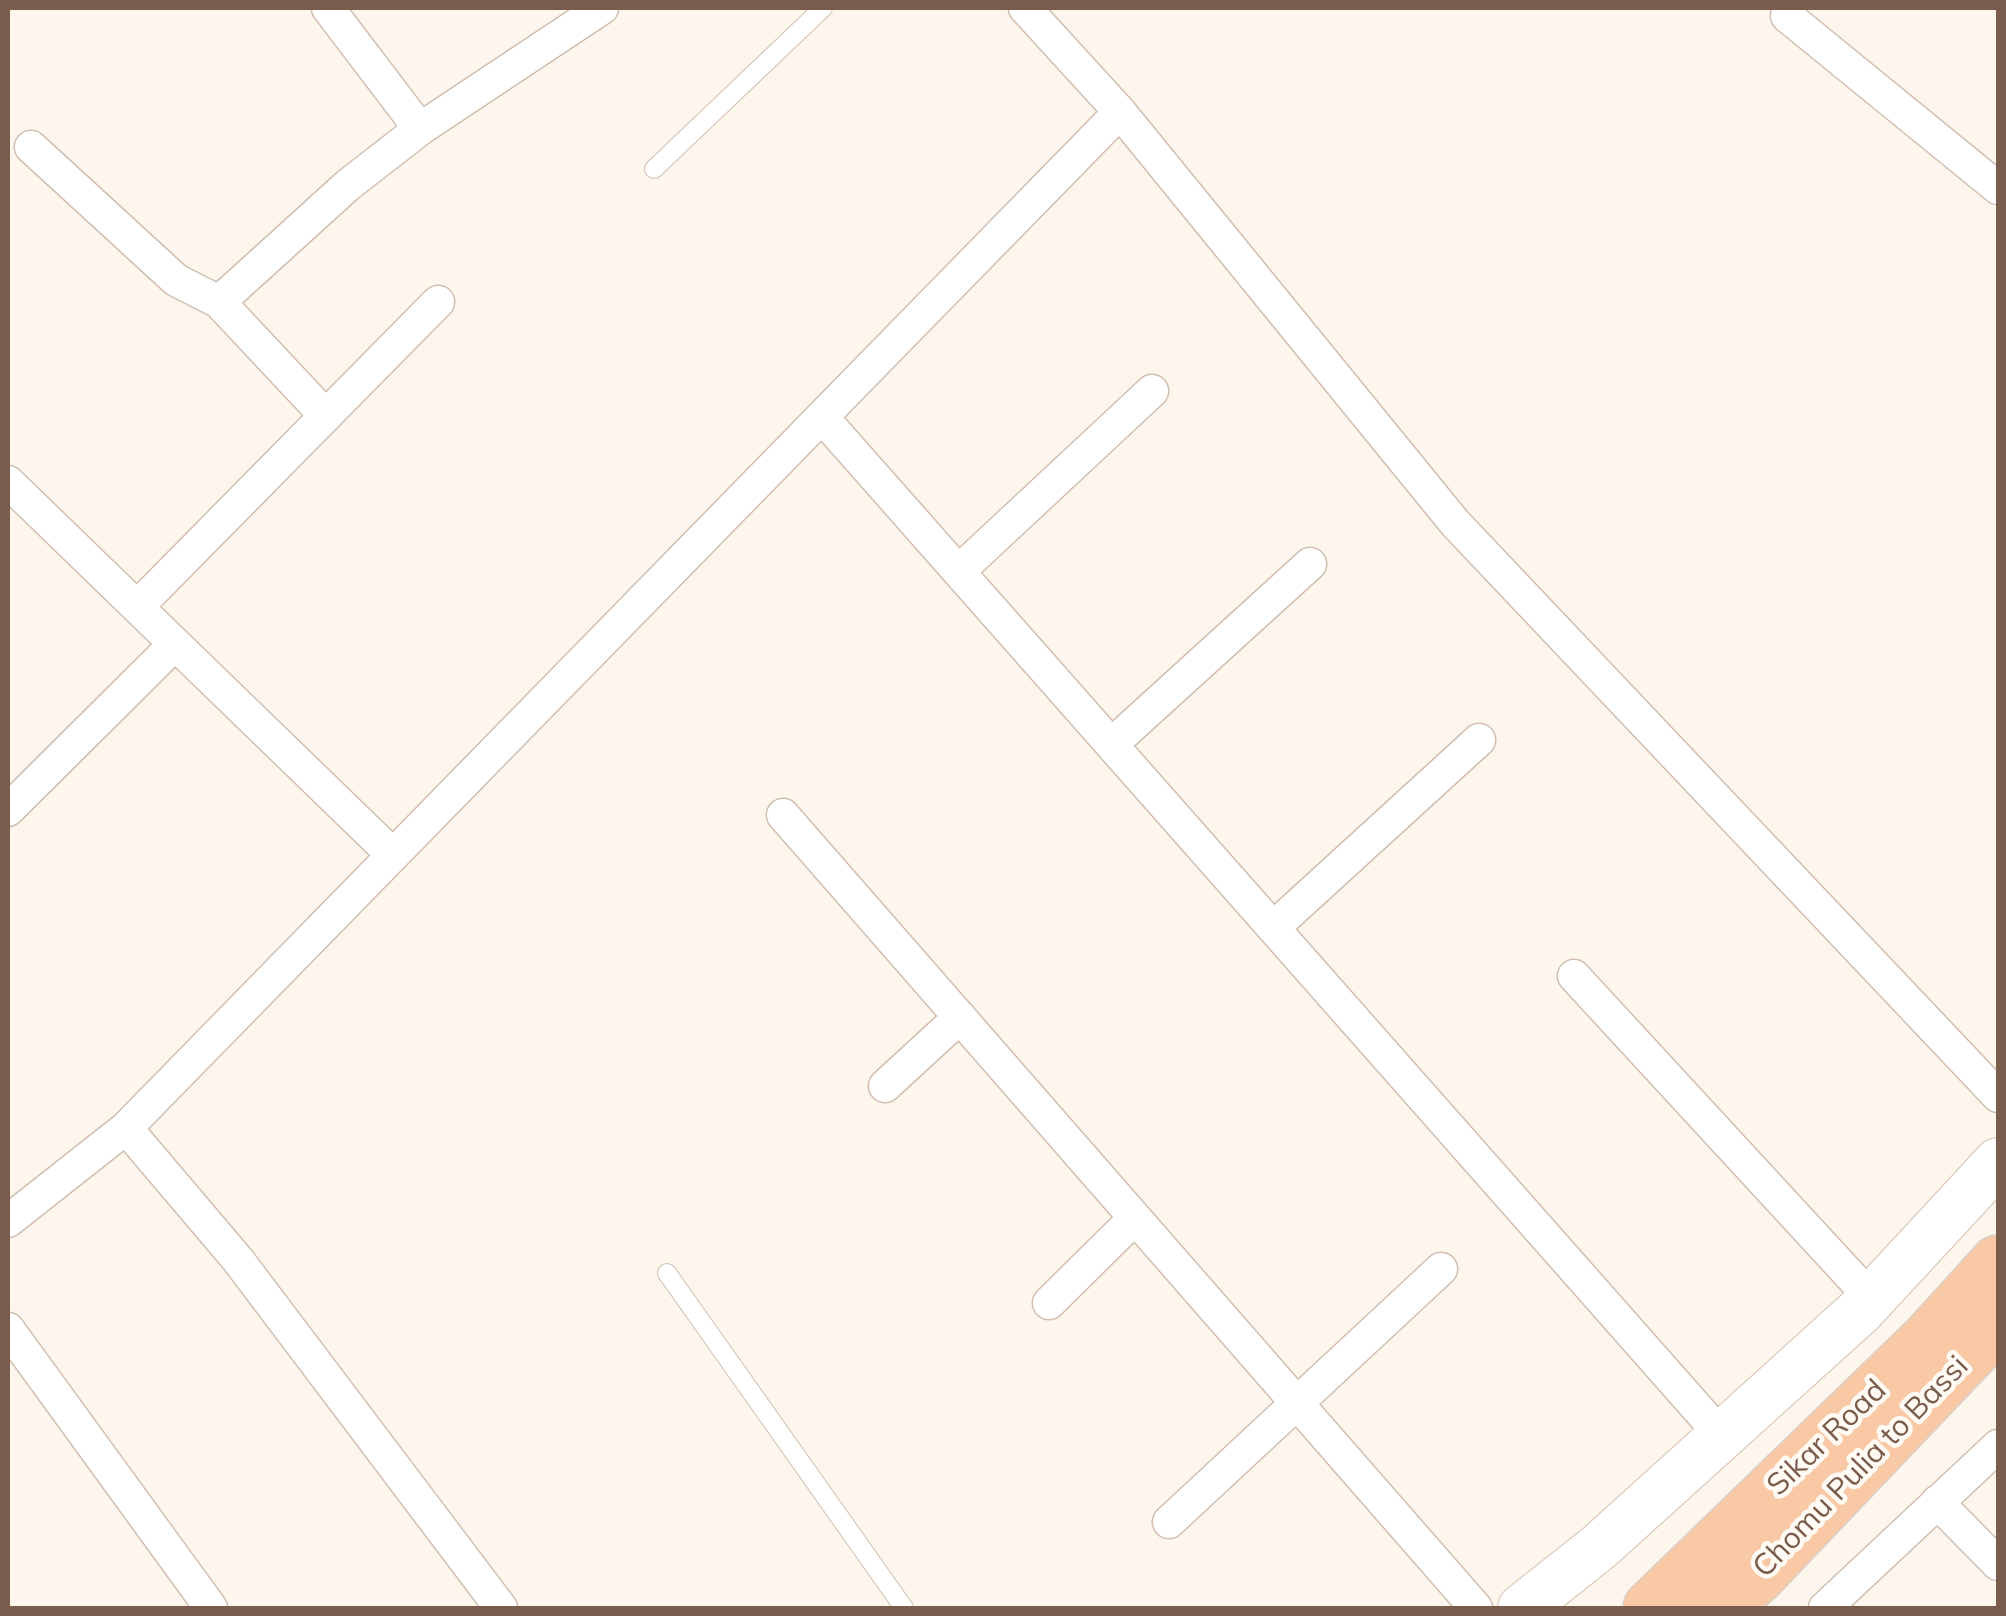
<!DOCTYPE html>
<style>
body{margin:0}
#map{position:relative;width:2006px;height:1616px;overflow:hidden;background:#fdf6ec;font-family:Mulish,sans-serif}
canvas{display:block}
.frame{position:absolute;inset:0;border:10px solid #7a5c4d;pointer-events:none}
</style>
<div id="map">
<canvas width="2006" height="1616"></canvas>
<div class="frame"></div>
</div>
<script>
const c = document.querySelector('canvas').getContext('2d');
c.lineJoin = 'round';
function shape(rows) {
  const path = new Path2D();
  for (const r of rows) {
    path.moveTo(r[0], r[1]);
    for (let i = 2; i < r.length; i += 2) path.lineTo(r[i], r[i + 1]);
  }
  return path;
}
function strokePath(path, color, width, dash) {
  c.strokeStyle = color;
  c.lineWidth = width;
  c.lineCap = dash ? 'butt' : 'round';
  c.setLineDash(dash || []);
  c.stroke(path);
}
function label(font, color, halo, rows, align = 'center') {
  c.font = font + ' Mulish,sans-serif';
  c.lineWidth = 9;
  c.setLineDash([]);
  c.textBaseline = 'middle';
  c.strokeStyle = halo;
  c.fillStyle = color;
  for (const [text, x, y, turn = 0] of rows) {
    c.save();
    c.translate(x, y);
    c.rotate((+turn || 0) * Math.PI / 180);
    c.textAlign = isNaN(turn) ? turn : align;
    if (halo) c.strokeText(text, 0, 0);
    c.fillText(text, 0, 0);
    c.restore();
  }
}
const service = shape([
 [654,169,823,8],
 [667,1273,904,1608]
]);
const minor = shape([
 [328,8,420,129],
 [1025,8,1120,112,1455,523,1998,1096],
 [1787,16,1998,188],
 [31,147,176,280,219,302,348,185,420,129,602,8],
 [219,302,324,414],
 [822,417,1721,1435],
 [8,482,393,855],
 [959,571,1152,391],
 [137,607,438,302],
 [1112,744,1310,564],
 [8,810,174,645],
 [783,815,1476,1608],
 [1273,928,1479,740],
 [1574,976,1871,1298],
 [885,1086,960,1017],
 [126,1128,1120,112],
 [8,1221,126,1128,238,1260,501,1608],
 [1049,1303,1135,1218],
 [8,1329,211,1608],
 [1937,1502,1998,1564],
 [1169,1522,1441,1269],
 [1825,1608,1998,1446]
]);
const secondary = shape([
 [1522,1608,1599,1547,1860,1311,1998,1162]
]);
const trunk = shape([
 [1651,1608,1930,1338,1998,1263],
 [1720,1608,1758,1575,1998,1323]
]);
const streetNames = [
 ["Sikar Road",1827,1438,-44],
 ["Chomu Pulia to Bassi",1861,1467,-46]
];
strokePath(service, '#d1beb0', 20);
strokePath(minor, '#d1beb0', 35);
strokePath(secondary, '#d6c0b0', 50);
strokePath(trunk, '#dad1cd', 58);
strokePath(service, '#fff', 18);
strokePath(minor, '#fff', 32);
strokePath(secondary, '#fff', 48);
strokePath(trunk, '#f9c8a4', 55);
label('30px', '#7a5c4d', '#fffaf3', streetNames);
</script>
